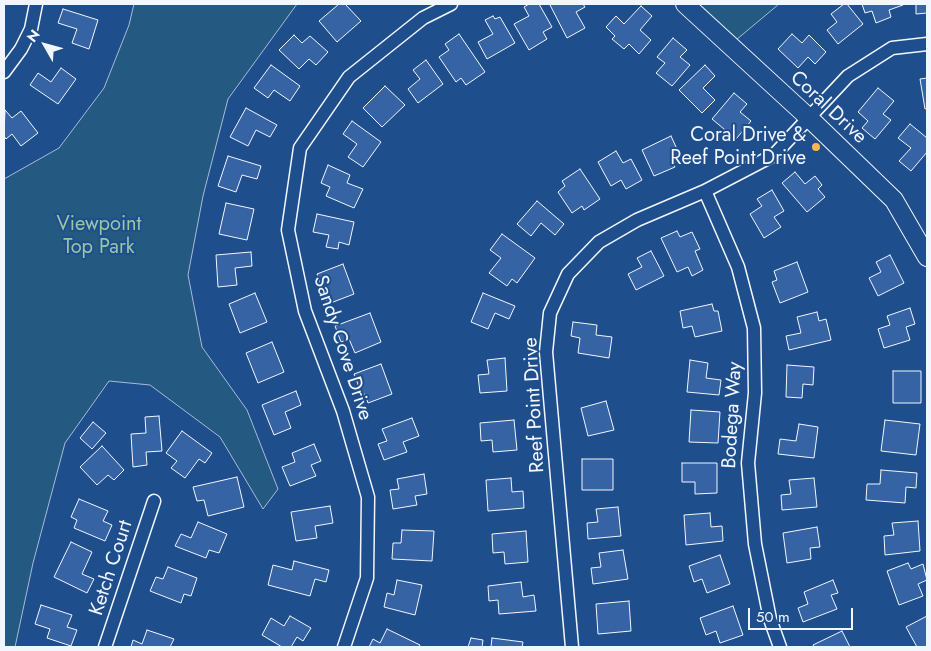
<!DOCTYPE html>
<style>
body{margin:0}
#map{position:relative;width:931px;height:651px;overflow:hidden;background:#1f4e8c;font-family:Jost,sans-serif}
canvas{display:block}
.frame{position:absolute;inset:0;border:5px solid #f2f6ff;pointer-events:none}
.north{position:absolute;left:20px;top:20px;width:50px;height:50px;-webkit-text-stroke:4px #1f4e8c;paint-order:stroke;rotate:308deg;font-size:14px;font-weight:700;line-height:20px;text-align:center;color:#f2f6ff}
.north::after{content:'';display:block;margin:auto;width:18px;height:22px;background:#f2f6ff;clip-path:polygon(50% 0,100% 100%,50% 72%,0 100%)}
.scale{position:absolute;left:748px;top:608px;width:105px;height:22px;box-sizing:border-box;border:2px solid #f2f6ff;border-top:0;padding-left:6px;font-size:15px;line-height:18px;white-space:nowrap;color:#f2f6ff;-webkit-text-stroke:4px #1f4e8c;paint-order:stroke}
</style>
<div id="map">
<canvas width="931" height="651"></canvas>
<div class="frame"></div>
<div class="north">N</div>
<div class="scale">50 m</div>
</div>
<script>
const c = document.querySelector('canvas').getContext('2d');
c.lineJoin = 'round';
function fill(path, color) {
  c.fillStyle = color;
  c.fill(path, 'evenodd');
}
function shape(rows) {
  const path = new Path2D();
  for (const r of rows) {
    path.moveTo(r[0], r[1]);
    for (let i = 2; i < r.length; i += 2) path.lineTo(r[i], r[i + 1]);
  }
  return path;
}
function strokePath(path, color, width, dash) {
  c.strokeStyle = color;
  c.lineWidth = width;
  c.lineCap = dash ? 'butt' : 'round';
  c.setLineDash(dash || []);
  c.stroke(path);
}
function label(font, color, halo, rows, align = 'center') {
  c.font = font + ' Jost,sans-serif';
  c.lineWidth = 4;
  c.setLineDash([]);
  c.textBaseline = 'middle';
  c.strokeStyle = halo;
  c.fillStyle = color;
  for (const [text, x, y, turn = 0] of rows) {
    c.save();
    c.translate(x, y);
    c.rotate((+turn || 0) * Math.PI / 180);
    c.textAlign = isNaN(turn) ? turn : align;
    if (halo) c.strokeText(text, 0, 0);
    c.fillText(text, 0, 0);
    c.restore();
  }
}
const green = shape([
 [134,4,297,4,228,99,203,196,188,275,202,347,247,410,278,489,263,509,220,437,150,385,109,381,65,443,33,563,15,647,4,647,4,179,59,148,104,88,129,25,134,4],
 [685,4,779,4,730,45,685,4]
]);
const building = shape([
 [339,4,345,4,361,21,337,42,319,21,339,4],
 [529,4,539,4,552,27,543,32,547,39,529,50,514,24,529,16,524,7,529,4],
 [553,4,583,4,585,7,576,12,585,28,567,38,550,5,553,4],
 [844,4,847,4,863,24,838,44,827,30,837,22,831,14,844,4],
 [862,4,902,4,903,5,889,10,891,17,876,23,872,11,865,13,862,4],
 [916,4,927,4,927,13,916,14,916,4],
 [641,6,652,16,640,30,651,40,639,54,629,44,624,49,612,39,615,36,606,27,616,16,624,24,641,6],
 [63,9,98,20,89,49,72,43,77,29,58,23,63,9],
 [493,16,495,19,500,17,515,43,487,59,478,42,493,34,485,20,493,16],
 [459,34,485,72,466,85,461,78,456,82,439,57,449,50,445,44,459,34],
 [792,34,802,43,809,35,826,52,815,64,808,57,798,68,778,49,792,34],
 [294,35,302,43,310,36,328,52,316,65,309,59,299,69,279,50,294,35],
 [673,38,687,50,680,57,690,65,672,86,656,73,665,63,657,57,673,38],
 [426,60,443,84,418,103,408,89,420,79,413,70,426,60],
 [271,65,300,86,290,101,274,90,268,98,254,88,271,65],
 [705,65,715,76,703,88,715,100,702,113,679,90,705,65],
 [61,68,76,79,58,104,30,85,38,73,51,82,61,68],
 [927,78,927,108,925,109,920,79,927,78],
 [385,86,405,105,382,127,363,108,385,86],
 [878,88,894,101,883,114,891,120,875,139,862,128,868,121,858,112,878,88],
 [734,93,747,104,740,112,751,121,736,139,712,119,734,93],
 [246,108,277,125,270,137,256,130,248,146,230,137,246,108],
 [5,110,12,118,21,111,38,133,21,146,12,134,6,139,4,136,5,110],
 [352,121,381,142,363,167,348,157,357,144,343,134,352,121],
 [910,124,927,138,927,152,911,171,899,161,911,148,898,138,910,124],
 [671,136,682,160,673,163,675,167,654,176,642,150,671,136],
 [616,151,623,163,631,159,642,180,626,189,621,180,611,186,598,162,616,151],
 [228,156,261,166,257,179,242,175,236,192,218,186,228,156],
 [328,165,350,175,347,183,363,189,354,208,326,196,330,187,321,183,328,165],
 [580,169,600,199,584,210,582,206,572,213,558,192,565,186,562,181,580,169],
 [795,172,805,184,815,176,822,185,818,189,825,197,807,212,782,183,795,172],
 [772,190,784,211,774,217,781,227,764,238,750,214,762,206,757,199,772,190],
 [537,201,564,224,555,235,541,223,531,236,517,224,537,201],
 [226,203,254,209,247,240,219,234,226,203],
 [317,214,354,222,349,245,339,242,338,249,326,247,329,235,313,232,317,214],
 [677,231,680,237,692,232,700,249,695,251,703,270,692,276,688,267,677,272,661,238,677,231],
 [502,234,535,258,517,283,512,279,507,286,489,273,501,258,490,250,502,234],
 [651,251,664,276,636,290,628,274,642,267,637,258,651,251],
 [251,252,252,266,235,268,237,285,218,287,216,255,251,252],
 [890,255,904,283,878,296,869,278,881,272,876,262,890,255],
 [797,262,808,292,780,303,772,282,777,280,774,271,797,262],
 [343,264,354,294,328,304,317,274,343,264],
 [255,293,267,322,240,333,229,304,255,293],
 [483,293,515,306,509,319,495,313,488,329,471,322,483,293],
 [712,304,714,311,718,311,722,331,695,337,692,326,683,328,680,311,712,304],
 [910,308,915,324,906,327,910,340,884,348,878,329,890,325,887,316,910,308],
 [817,312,819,321,826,319,831,340,789,350,786,336,801,333,797,317,817,312],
 [370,313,381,342,355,353,349,339,341,342,335,326,370,313],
 [573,322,597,325,596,335,612,337,609,358,578,353,580,338,571,336,573,322],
 [272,342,284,372,258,383,246,353,272,342],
 [505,358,507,391,480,393,478,375,489,374,487,360,505,358],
 [690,360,708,363,706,378,721,380,719,395,687,392,690,360],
 [381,364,392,394,368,403,365,394,362,395,354,374,381,364],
 [787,365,814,367,813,385,803,384,802,398,786,397,787,365],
 [893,371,921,371,921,403,893,403,893,371],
 [296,391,301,405,285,412,291,428,274,435,262,405,296,391],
 [606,401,614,430,588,436,581,408,606,401],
 [691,410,720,412,718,443,689,442,691,410],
 [159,416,162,451,146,452,147,465,133,467,131,434,146,433,145,417,159,416],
 [412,418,419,436,403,442,407,452,384,460,378,444,387,441,382,429,412,418],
 [514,420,517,450,493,452,492,440,481,441,480,423,514,420],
 [885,420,920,424,916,455,881,451,885,420],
 [93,422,106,433,92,449,80,438,93,422],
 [799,424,818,427,814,458,778,454,780,439,796,441,799,424],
 [182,431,212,453,205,463,199,459,185,478,171,468,177,461,166,453,182,431],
 [314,444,321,461,311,465,316,476,290,486,282,467,295,462,292,453,314,444],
 [102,446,124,470,114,480,108,475,97,485,80,467,102,446],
 [582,459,613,459,613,490,582,490,582,459],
 [682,463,717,463,717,493,695,494,695,482,682,482,682,463],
 [881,470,917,473,916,488,906,487,905,503,866,500,867,484,880,484,881,470],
 [424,474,427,494,415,496,417,505,393,509,390,490,399,489,397,479,424,474],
 [237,477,244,507,208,516,204,500,197,501,193,487,237,477],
 [511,478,512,492,523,491,524,508,488,511,486,480,511,478],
 [814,478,817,507,782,510,781,495,791,494,789,480,814,478],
 [79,499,108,511,103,521,112,525,105,541,74,528,77,520,71,517,79,499],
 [330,506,333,523,315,526,317,538,296,541,291,512,330,506],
 [618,507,621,536,588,539,587,523,598,522,596,509,618,507],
 [710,513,711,527,722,526,723,541,686,545,684,515,710,513],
 [918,521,920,551,885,555,884,536,894,535,892,523,918,521],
 [198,522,227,534,219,553,209,550,206,558,175,546,181,534,191,538,198,522],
 [817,527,820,547,810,548,811,559,787,563,783,533,817,527],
 [402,530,434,531,432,561,392,559,393,543,401,543,402,530],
 [526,531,528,562,505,564,504,552,493,553,492,534,526,531],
 [71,542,92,552,82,574,94,579,87,593,54,577,71,542],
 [623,550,628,579,593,584,591,568,601,567,599,553,623,550],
 [720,555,730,584,707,593,702,579,694,582,689,566,720,555],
 [294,561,329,570,326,582,315,579,310,596,268,585,273,565,292,570,294,561],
 [908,563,911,569,923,564,927,580,918,584,923,596,899,605,887,571,908,563],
 [168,567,197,578,191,596,184,594,181,603,150,591,156,577,163,579,168,567],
 [397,580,422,585,415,615,384,607,387,593,394,595,397,580],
 [833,580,838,593,831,595,837,609,803,622,798,608,808,604,804,592,833,580],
 [521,582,523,597,534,595,536,611,499,614,498,600,489,601,488,586,521,582],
 [629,601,631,631,598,634,596,604,629,601],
 [41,605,72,615,67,627,77,630,71,646,47,638,50,629,35,624,41,605],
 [733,606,743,635,720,643,716,631,706,635,700,618,733,606],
 [290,616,311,628,303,641,297,637,291,647,282,647,262,635,271,618,284,626,290,616],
 [927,616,927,647,917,647,906,627,927,616],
 [387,629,420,645,419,647,369,647,373,639,380,643,387,629],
 [147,630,174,639,170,647,131,647,133,640,142,644,147,630],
 [842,631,850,647,814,647,813,645,842,631],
 [471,638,483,640,482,647,468,647,471,638],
 [492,638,523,642,522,647,491,647,492,638]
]);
const street = shape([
 [4,72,21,49,31,29,36,4],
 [705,191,738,267,754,328,755,393,748,463,755,544,770,619,780,647],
 [105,647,154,501],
 [344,647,367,578,368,497,343,411,305,311,288,230,300,148,349,77,423,18,451,4],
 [572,647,546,352,550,313,568,274,599,242,637,220,705,191,774,155,848,76,892,48,927,44]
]);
const secondary = shape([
 [685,4,808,117,894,200,927,257]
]);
const markers = [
 [816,147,5,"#ffb74d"]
];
const streetNames = [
 ["Coral Drive",828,108,43],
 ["Sandy Cove Drive",342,348,72],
 ["Reef Point Drive",535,405,-93],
 ["Bodega Way",733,415,-87],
 ["Ketch Court",112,568,-72]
];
const poiNames = [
 ["Coral Drive &",806,136],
 ["Reef Point Drive",806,159]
];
const parkNames = [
 ["Viewpoint",99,225],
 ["Top Park",99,248]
];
fill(green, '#245a82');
strokePath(green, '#a8bbd7', 1);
fill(building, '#3563a3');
strokePath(building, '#f2f6ff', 1);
strokePath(street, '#f2f6ff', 15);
strokePath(secondary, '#f2f6ff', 20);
strokePath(street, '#1f4e8c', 12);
strokePath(secondary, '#1f4e8c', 18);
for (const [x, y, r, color] of markers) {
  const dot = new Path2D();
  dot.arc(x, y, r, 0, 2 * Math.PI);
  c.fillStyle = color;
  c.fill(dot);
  strokePath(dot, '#1f4e8c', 2);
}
label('20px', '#f2f6ff', '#1f4e8c', streetNames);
label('20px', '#f2f6ff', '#1f4e8c', poiNames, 'right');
label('20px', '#97c8a6', '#1f4e8c', parkNames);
</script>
